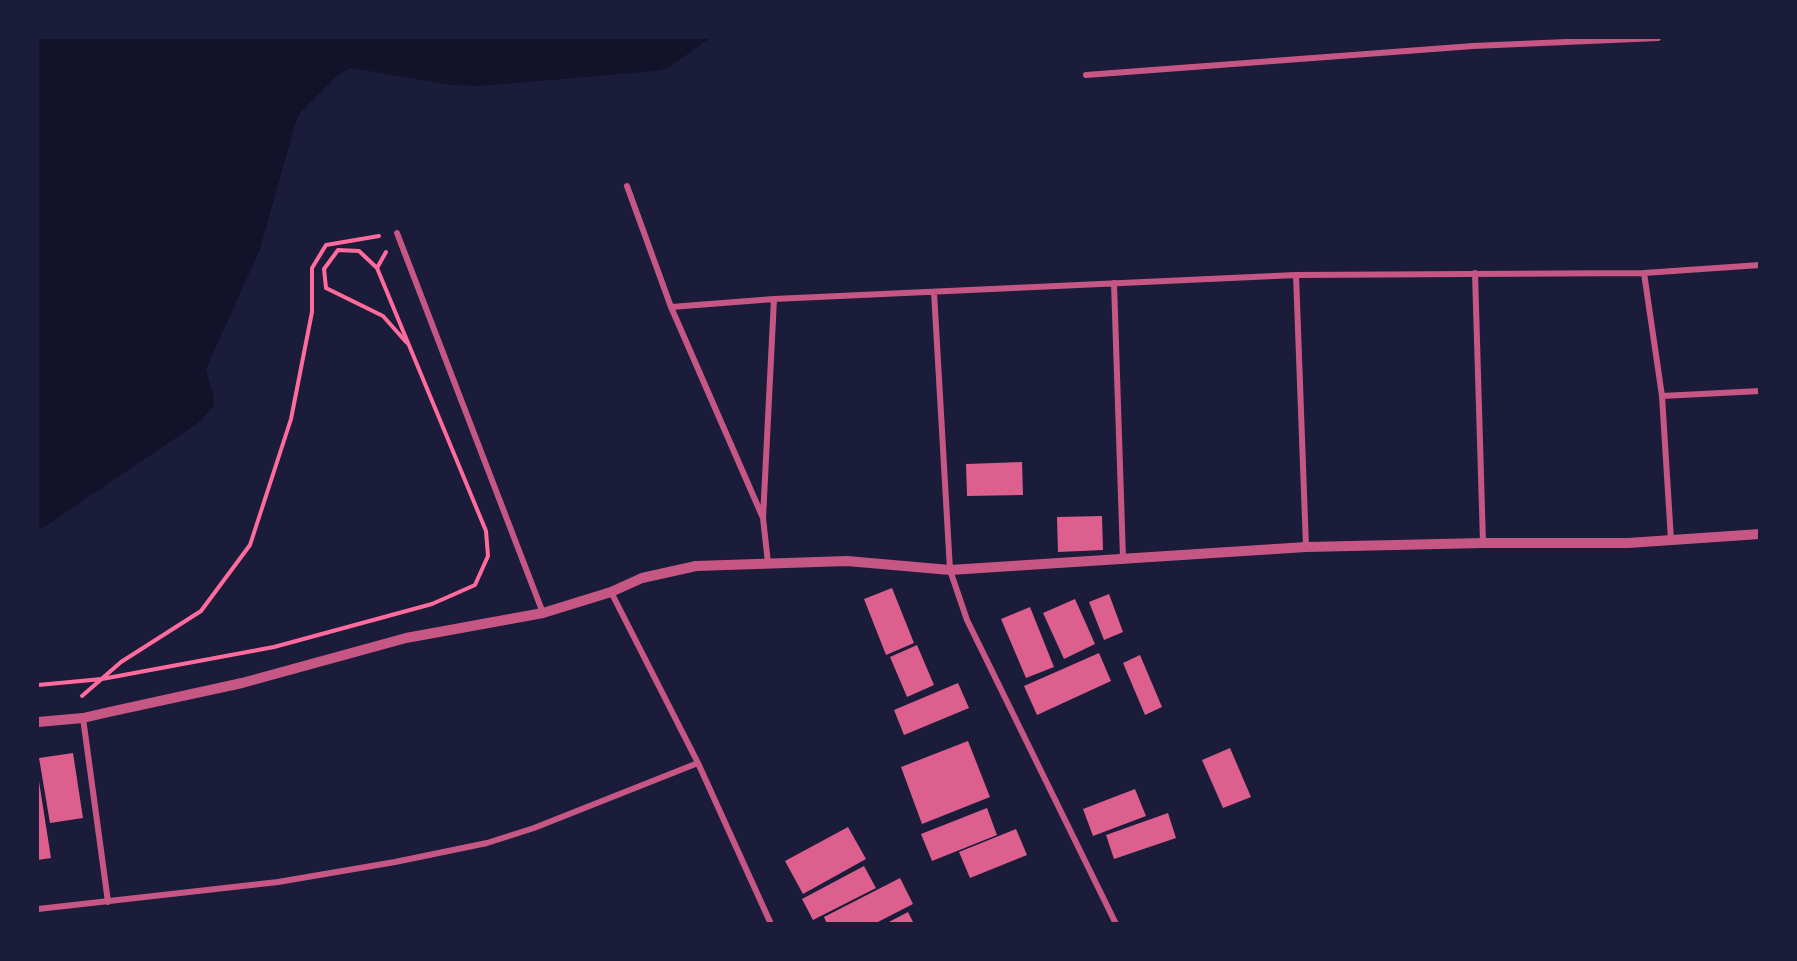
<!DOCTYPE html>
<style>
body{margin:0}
#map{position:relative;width:1797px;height:961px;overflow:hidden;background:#1b1b3a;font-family:"Open Sans",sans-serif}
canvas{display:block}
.frame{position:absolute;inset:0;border:39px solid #1b1b3a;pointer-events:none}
</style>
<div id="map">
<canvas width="1797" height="961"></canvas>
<div class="frame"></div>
</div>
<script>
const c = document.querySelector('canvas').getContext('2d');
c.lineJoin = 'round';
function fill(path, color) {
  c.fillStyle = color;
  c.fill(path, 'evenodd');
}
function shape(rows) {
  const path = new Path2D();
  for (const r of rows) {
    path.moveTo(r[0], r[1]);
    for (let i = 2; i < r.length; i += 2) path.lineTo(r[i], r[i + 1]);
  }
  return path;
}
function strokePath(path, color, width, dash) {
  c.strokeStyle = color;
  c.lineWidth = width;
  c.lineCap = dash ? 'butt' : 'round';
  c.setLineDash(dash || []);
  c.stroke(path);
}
const water = shape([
 [38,38,710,38,668,68,655,71,480,86,452,85,351,68,340,73,300,113,296,121,260,249,206,369,214,399,214,406,198,423,38,531]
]);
const building = shape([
 [1022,462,1023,495,967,496,966,464],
 [1102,516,1103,550,1058,552,1057,517],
 [892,588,914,643,886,655,864,599],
 [1109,594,1123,632,1104,640,1089,602],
 [1075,599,1095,644,1064,659,1043,613],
 [1030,607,1054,667,1026,678,1001,619],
 [917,645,934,685,907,697,890,657],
 [1099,653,1111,681,1037,715,1024,686],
 [1140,655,1162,707,1145,715,1123,663],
 [958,683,969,708,904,735,894,710],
 [968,741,990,797,922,824,901,767],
 [1230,748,1251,797,1223,808,1202,760],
 [73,753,83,818,50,823,39,758],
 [38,775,51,858,38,860],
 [1135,789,1146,816,1093,836,1083,809],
 [987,808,997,835,932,861,921,834],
 [1168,813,1176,838,1114,859,1106,835],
 [848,827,866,859,803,894,785,861],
 [1016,829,1027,855,970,878,959,852],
 [864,866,876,888,813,920,802,899],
 [900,878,913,904,874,924,827,924,824,917],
 [908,912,914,924,885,924]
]);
const path = shape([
 [377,268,386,252],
 [38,685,102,679,274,647,432,604,475,585,488,556,486,531,377,268,359,251,338,250,324,269,326,288,383,316,407,343],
 [82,696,121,662,201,611,250,545,291,419,312,312,312,268,326,245,379,236]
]);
const minor = shape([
 [1086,75,1473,46,1658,38],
 [627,186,671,307,763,518],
 [397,233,543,613],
 [1475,273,1483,543],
 [1644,273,1662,396,1671,540],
 [1296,275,1306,547],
 [1114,283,1123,558],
 [934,292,950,570,967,620,1116,924],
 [671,307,774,299,1296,275,1644,273,1760,265],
 [1662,396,1760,391],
 [768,563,763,518,774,299],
 [611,592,698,763,771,924],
 [83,718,108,902],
 [38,909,278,882,395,862,487,843,534,828,698,763]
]);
const tertiary = shape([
 [38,722,83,718,109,712,242,683,406,638,543,613,611,592,642,578,696,566,847,561,950,570,1306,547,1483,543,1628,543,1760,534]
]);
fill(water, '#12122b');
fill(building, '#dd5f8e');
strokePath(path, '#ff6b9d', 4);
strokePath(minor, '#c65784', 6);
strokePath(tertiary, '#c65784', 10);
</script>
